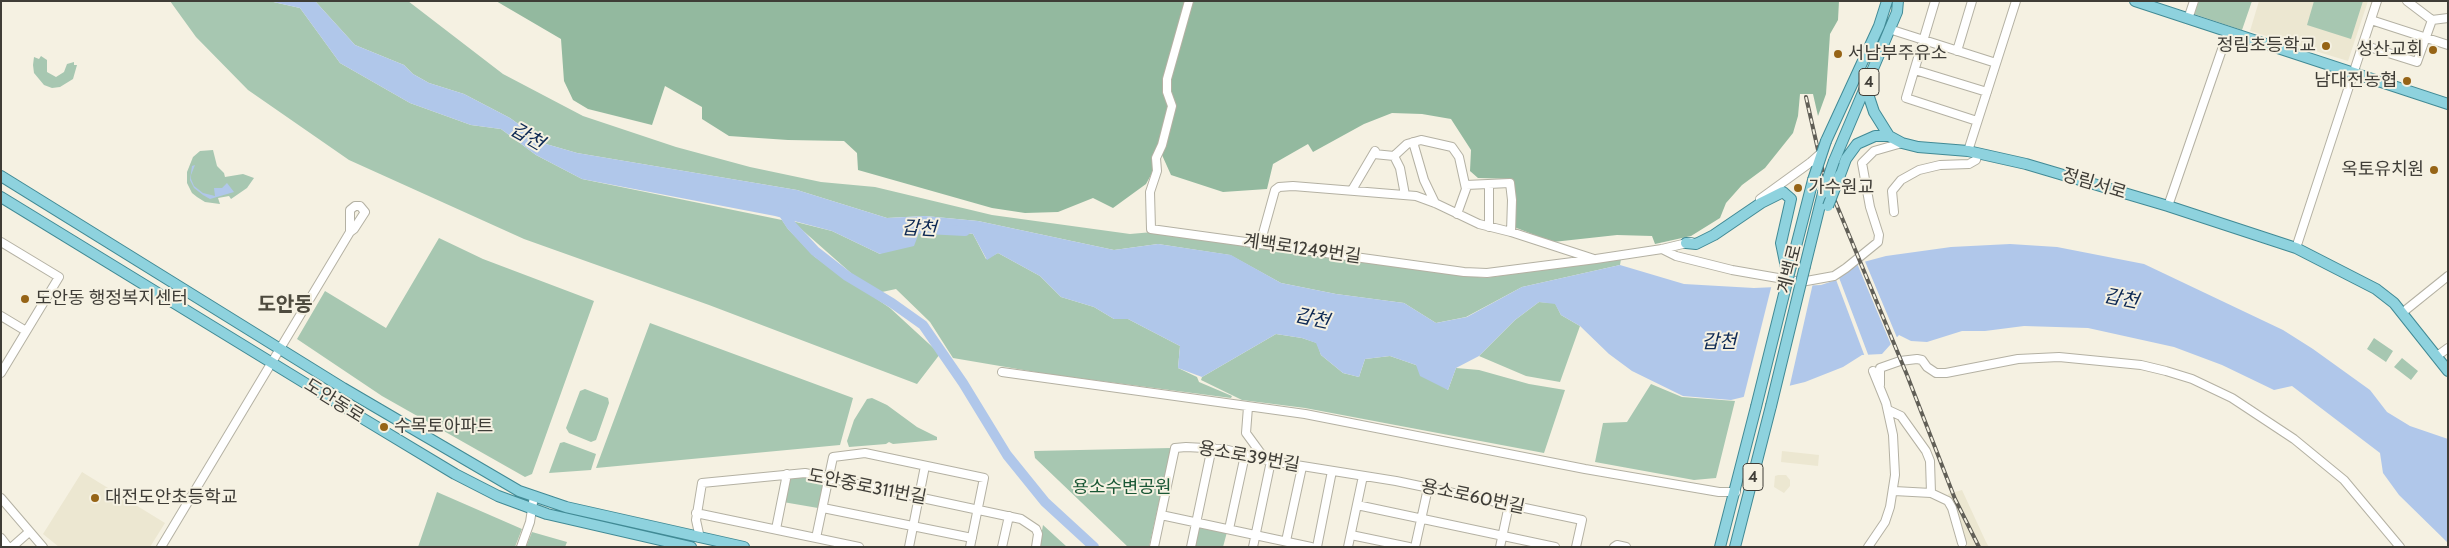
<!DOCTYPE html>
<meta charset="utf-8">
<style>
body{margin:0}
#map{position:relative;width:2449px;height:548px;overflow:hidden;background:#f5f1e2;font-family:Cabin,sans-serif}
canvas{display:block}
.frame{position:absolute;inset:0;border:2px solid #3f3d37;pointer-events:none}
</style>
<div id="map">
<canvas width="2449" height="548"></canvas>
<div class="frame"></div>
</div>
<script>
const c = document.querySelector('canvas').getContext('2d');
c.lineJoin = 'round';
function fill(path, color) {
  c.fillStyle = color;
  c.fill(path, 'evenodd');
}
function shape(rows) {
  const path = new Path2D();
  for (const r of rows) {
    path.moveTo(r[0], r[1]);
    for (let i = 2; i < r.length; i += 2) path.lineTo(r[i], r[i + 1]);
  }
  return path;
}
function strokePath(path, color, width, dash) {
  c.strokeStyle = color;
  c.lineWidth = width;
  c.lineCap = dash ? 'butt' : 'round';
  c.setLineDash(dash || []);
  c.stroke(path);
}
function label(font, color, halo, rows, align = 'center') {
  c.font = font + ' Cabin,"Noto Sans KR",sans-serif';
  c.lineWidth = 4;
  c.setLineDash([]);
  c.textBaseline = 'middle';
  c.strokeStyle = halo;
  c.fillStyle = color;
  for (const [text, x, y, turn = 0] of rows) {
    c.save();
    c.translate(x, y);
    c.rotate((+turn || 0) * Math.PI / 180);
    c.textAlign = isNaN(turn) ? turn : align;
    if (halo) c.strokeText(text, 0, 0);
    c.fillText(text, 0, 0);
    c.restore();
  }
}
const built = shape([
 [2259,1,2368,1,2348,61,2250,31],
 [1782,451,1819,455,1818,466,1781,462],
 [82,472,165,523,150,547,59,547,43,534],
 [1778,475,1786,475,1790,480,1790,486,1784,493,1774,487,1775,476],
 [1962,490,1986,542,1989,547,1968,547,1948,494]
]);
const green = shape([
 [170,1,269,1,300,8,340,63,410,103,471,125,501,129,536,155,582,179,782,220,788,229,815,257,890,308,940,354,917,384,709,305,524,239,349,160,248,90,196,37],
 [315,1,408,1,503,74,583,116,676,147,750,167,821,182,875,187,992,215,1130,234,1153,232,1485,278,1621,259,1620,265,1522,287,1466,317,1436,323,1404,303,1336,294,1281,283,1230,255,1158,244,1114,250,978,221,925,216,887,218,797,190,577,153,546,144,510,118,464,94,429,83,413,74,404,65,355,45],
 [2199,1,2252,1,2242,30,2194,14],
 [2314,1,2363,1,2351,39,2307,25],
 [41,56,47,60,47,72,56,77,64,72,67,64,74,62,74,65,77,65,73,79,60,87,52,88,44,85,34,73,33,65,34,57,39,59],
 [213,150,217,166,224,173,225,177,243,174,254,178,247,188,231,199,229,196,218,198,220,204,205,202,197,197,192,193,187,183,187,172,193,157,200,151],
 [792,221,832,231,880,254,921,225,973,234,986,259,998,253,1040,276,1061,297,1094,307,1114,319,1128,319,1180,346,1178,368,1197,377,1199,382,1232,396,1231,398,1047,374,953,358,930,322,896,289,882,292,860,281],
 [439,238,483,259,594,301,532,474,525,477,382,396,297,339,325,291,386,328],
 [1539,302,1555,303,1561,315,1580,326,1560,382,1526,376,1479,356,1515,320],
 [650,323,853,398,840,445,596,468],
 [1276,334,1302,338,1317,343,1321,355,1343,373,1359,377,1365,359,1390,356,1416,365,1448,390,1456,368,1479,370,1529,384,1565,390,1544,453,1305,408,1242,400,1201,380,1202,377],
 [2374,338,2393,351,2386,362,2367,349],
 [2402,358,2418,371,2411,380,2394,367],
 [1651,384,1682,397,1735,401,1716,478,1694,480,1595,462,1603,423,1627,422],
 [585,389,608,398,609,403,596,440,591,442,569,433,566,428,580,391],
 [872,398,887,405,917,427,937,437,937,440,893,444,889,442,886,444,849,447,847,441,854,420,867,399],
 [564,442,596,454,591,470,549,473,560,443],
 [1171,448,1149,547,1128,547,1035,458,1034,451],
 [805,475,822,479,824,483,818,508,783,502,788,479,791,477],
 [437,492,522,529,515,547,418,547],
 [1043,525,1067,547,1039,547],
 [1199,526,1227,532,1223,547,1193,547],
 [532,532,567,542,565,547,526,547]
]);
const forest = shape([
 [496,1,1839,1,1838,20,1830,34,1826,94,1818,116,1813,94,1800,94,1798,116,1793,133,1765,168,1742,185,1726,203,1720,218,1691,236,1655,244,1652,236,1617,235,1553,242,1514,227,1513,179,1478,178,1470,171,1471,150,1451,119,1422,114,1392,113,1364,124,1313,152,1308,144,1273,164,1267,189,1223,192,1171,175,1162,155,1146,184,1113,208,1093,198,1058,212,1025,213,992,208,858,170,857,153,844,141,788,140,729,136,702,119,702,107,665,86,652,125,588,109,573,100,564,81,561,39]
]);
const water = shape([
 [269,1,315,1,355,45,404,65,413,74,429,83,464,94,510,118,546,144,577,153,797,190,887,218,925,216,978,221,1114,250,1158,244,1231,255,1281,283,1336,294,1404,303,1436,323,1467,317,1522,287,1620,265,1684,284,1754,288,1821,285,1836,280,1856,264,1886,256,1951,247,2010,244,2057,247,2144,264,2283,330,2313,349,2370,390,2387,412,2410,426,2448,439,2448,543,2399,495,2383,473,2380,453,2292,386,2274,390,2222,365,2174,347,2088,328,2024,326,1985,331,1962,331,1927,342,1911,341,1899,335,1882,354,1862,355,1843,367,1805,382,1731,400,1683,396,1632,371,1609,354,1580,326,1561,315,1555,304,1539,302,1515,320,1479,356,1456,368,1448,390,1420,376,1416,365,1390,356,1365,359,1359,377,1343,373,1321,355,1316,343,1302,338,1276,334,1202,377,1178,368,1180,346,1128,319,1114,319,1094,307,1061,297,1040,276,998,253,987,260,973,234,922,225,914,246,880,254,832,231,775,216,582,179,536,155,501,129,471,125,410,103,340,63,300,8],
 [195,165,191,175,191,179,194,186,203,193,215,196,214,188,222,188,227,183,234,192,210,199,203,195,194,188,190,180,192,166]
]);
const pier = shape([
 [1864,259,1898,340,1892,347,1856,261],
 [1838,275,1869,357,1865,357,1835,277],
 [1813,283,1789,389,1743,400,1772,284]
]);
const river = shape([
 [784,209,784,214,791,225,815,251,847,276,892,303,923,325,963,383,1007,455,1045,502,1094,547],
 [907,228,965,231]
]);
const minor = shape([
 [1189,1,1167,79,1167,92,1172,106,1162,145,1156,158,1157,171,1150,192,1151,229,1464,272,1487,273,1596,259,1662,249,1691,242],
 [1935,1,1906,98,1977,121],
 [2407,1,2432,20,2448,18],
 [2188,19,2194,1],
 [2371,20,2448,45],
 [1889,29,1996,63],
 [2363,45,2417,62,2432,20],
 [1957,51,1972,1],
 [1915,70,1987,92],
 [1413,142,1424,180,1435,203],
 [1968,151,2016,1],
 [1374,154,1394,156,1407,144,1421,140,1452,147,1459,157,1466,189,1457,214],
 [1394,156,1400,168,1405,195],
 [1466,185,1510,183,1512,200,1511,232],
 [1352,190,1375,151],
 [1760,199,1811,162],
 [2168,206,2228,32],
 [1894,212,1892,191,1901,180,1919,170,1940,165,1969,164,1976,160,1978,153],
 [1489,227,1489,184],
 [1,242,59,277,1,373],
 [1260,244,1275,190,1279,187,1293,186,1416,196,1435,203,1479,224,1511,232,1594,259],
 [2296,248,2377,1],
 [1662,249,1676,256,1732,270,1801,282,1834,276,1846,268,1878,242,1879,235,1870,207,1862,163,1874,151,1902,143],
 [2402,313,2448,276],
 [1,316,26,331],
 [2437,356,2448,348],
 [1002,372,1305,414,1585,469,1719,492,1736,492],
 [1880,385,1880,368,1900,361,1917,359,1922,360,1927,367,1936,373,1946,373,2018,359,2059,357,2141,365,2166,371,2192,379,2232,398,2294,439,2344,480,2400,547],
 [1248,407,1246,433,1265,459],
 [1888,410,1901,416,1926,451,1930,461,1931,493],
 [1894,491,1931,493,1948,501,1952,508,1962,543],
 [1,498,43,547],
 [1357,505,1555,547],
 [823,508,972,538],
 [696,513,859,547],
 [1161,515,1311,547],
 [776,529,787,474],
 [1229,529,1245,455],
 [1351,535,1409,547],
 [1,538,8,547],
 [700,538,696,520,702,483,805,473,1021,519,1036,529,1038,534,1036,547],
 [816,538,833,457,865,453,984,478,970,547],
 [1286,541,1302,467],
 [12,547,29,532],
 [161,547,350,232,350,210,355,206,360,206,365,212,354,229,350,232],
 [521,547,530,522,534,496],
 [909,547,925,466],
 [1002,547,1009,516],
 [1154,547,1175,448,1186,447,1224,449,1271,461,1396,481,1582,520,1576,547],
 [1191,547,1212,447],
 [1253,547,1271,461],
 [1317,547,1332,471],
 [1348,547,1363,476],
 [1415,547,1428,488],
 [1500,547,1509,505],
 [1614,547,1617,545,1626,547],
 [1868,547,1885,522,1890,507,1895,475,1893,435,1886,403,1873,371]
]);
const major = shape([
 [2135,1,2448,104],
 [1868,84,1869,97,1874,112,1889,136],
 [1826,141,1879,26,1887,1],
 [1834,161,1897,12,1898,1],
 [1840,175,1846,159,1857,144,1875,136,1889,136,1902,143,1918,147,1968,151,2026,164,2168,206,2296,248,2376,289,2394,303,2448,371],
 [1,176,343,388,519,491,566,507,744,547],
 [1,197,362,418,455,474,498,496,547,514,691,547],
 [1686,243,1696,244,1714,235,1761,203,1783,192,1791,199,1781,243,1788,277],
 [1791,266,1813,180],
 [1805,266,1823,193],
 [1720,547,1756,407],
 [1735,547,1771,406]
]);
const rail = shape([
 [1806,97,1823,172,1907,375,1955,499,1979,547]
]);
const minorBridge = shape([
 [1811,162,1820,154]
]);
const majorBridge = shape([
 [1813,180,1826,141],
 [1823,193,1834,161],
 [1828,206,1840,175],
 [1771,406,1805,266],
 [1756,407,1791,266]
]);
const markers = [
 [2326,46,5,"#966416"],
 [2433,50,5,"#966416"],
 [1838,54,5,"#966416"],
 [2407,81,5,"#966416"],
 [2434,170,5,"#966416"],
 [1798,188,5,"#966416"],
 [25,299,5,"#966416"],
 [384,427,5,"#966416"],
 [95,498,5,"#966416"]
];
const shields = [
 [1869,82,20],
 [1753,477,20]
];
const shieldNames = [
 ["4",1869,82],
 ["4",1753,477]
];
const poiNames = [
 ["정림초등학교",2316,46,"right"],
 ["성산교회",2423,50,"right"],
 ["서남부주유소",1848,54],
 ["남대전농협",2397,81,"right"],
 ["옥토유치원",2424,170,"right"],
 ["가수원교",1808,188],
 ["도안동 행정복지센터",35,299],
 ["수목토아파트",394,427],
 ["대전도안초등학교",105,498]
];
const streetNames = [
 ["정림서로",2094,184,17],
 ["계백로1249번길",1302,249,8],
 ["계백로",1790,269,-76],
 ["도안동로",334,401,32],
 ["용소로39번길",1249,457,10],
 ["도안중로311번길",867,487,11],
 ["용소로60번길",1473,497,12]
];
const parkNames = [
 ["용소수변공원",1122,488]
];
const waterNames = [
 ["갑천",527,137,30],
 ["갑천",919,229,3],
 ["갑천",2121,299,11],
 ["갑천",1312,319,12],
 ["갑천",1719,342]
];
const quarterNames = [
 ["도안동",285,305]
];
fill(built, '#ece7d1');
fill(green, '#a7c7b1');
fill(forest, '#93b99f');
fill(water, '#b0c7ea');
fill(pier, '#f5f1e2');
strokePath(river, '#b0c7ea', 10);
strokePath(minor, '#b4b1a3', 10);
strokePath(major, '#418a95', 12);
strokePath(minor, '#fff', 8);
strokePath(major, '#8ed2de', 10);
strokePath(rail, '#615f57', 4);
strokePath(rail, '#f5f1e2', 2, [5.5]);
strokePath(minorBridge, '#b4b1a3', 10, []);
strokePath(majorBridge, '#418a95', 12, []);
strokePath(minorBridge, '#fff', 8);
strokePath(majorBridge, '#8ed2de', 10);
for (const [x, y, r, color] of markers) {
  const dot = new Path2D();
  dot.arc(x, y, r, 0, 2 * Math.PI);
  c.fillStyle = color;
  c.fill(dot);
  strokePath(dot, '#f5f1e2', 2);
}
for (const [x, y, w] of shields) {
  const box = new Path2D();
  box.roundRect(x - w / 2, y - 13.5, w, 27, 4);
  c.fillStyle = '#f5f1e2';
  c.fill(box);
  strokePath(box, '#3f3d37', 1);
}
label('bold 16px', '#3f3d37', null, shieldNames);
label('18px', '#3f3d37', '#f5f1e2', poiNames, 'left');
label('18px', '#3f3d37', '#f5f1e2', streetNames);
label('18px', '#195735', '#f5f1e2', parkNames);
label('italic 19px', '#0c2853', '#f5f1e2', waterNames);
label('bold 20px', '#4d4a3e', '#f5f1e2', quarterNames);
</script>
